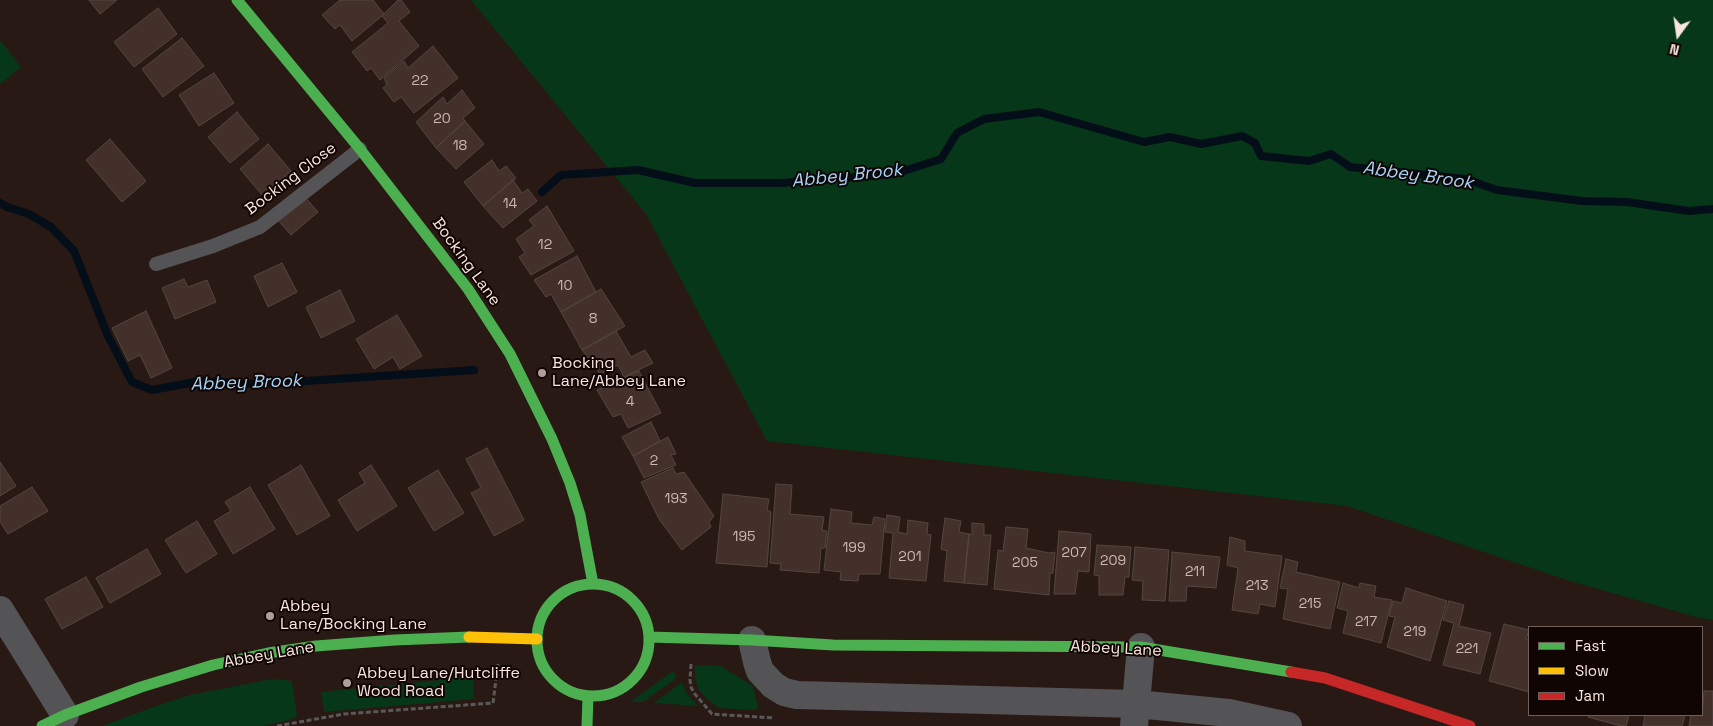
<!DOCTYPE html>
<style>
body{margin:0}
#map{position:relative;width:1713px;height:726px;overflow:hidden;background:#281914;font-family:"Space Grotesk",sans-serif}
canvas{display:block}
.legend{position:absolute;left:1528px;top:626px;width:175px;height:90px;box-sizing:border-box;background:#100503;border:1px solid #6d5f5b;margin:0;padding:6px 9px;list-style:none;font-size:15px;color:#f9e5de}
.legend li{display:flex;align-items:center;gap:10px;height:25px}
.legend b{width:25px;border:1px solid #6d5f5b}
.north{position:absolute;left:1653px;top:10px;width:50px;height:50px;-webkit-text-stroke:4px #100503;paint-order:stroke;rotate:194deg;font-size:14px;font-weight:700;line-height:20px;text-align:center;color:#f9e5de}
.north::after{content:'';display:block;margin:auto;width:18px;height:22px;background:#f9e5de;clip-path:polygon(50% 0,100% 100%,50% 72%,0 100%)}
</style>
<div id="map">
<canvas width="1713" height="726"></canvas>
<ul class="legend">
<li><b style="height:6px;background:#4caf50"></b>Fast</li>
<li><b style="height:6px;background:#ffc107"></b>Slow</li>
<li><b style="height:6px;background:#c62828"></b>Jam</li>
</ul>
<div class="north">N</div>
</div>
<script>
const c = document.querySelector('canvas').getContext('2d');
c.lineJoin = 'round';
function fill(path, color) {
  c.fillStyle = color;
  c.fill(path, 'evenodd');
}
function shape(rows) {
  const path = new Path2D();
  for (const r of rows) {
    if (r.length === 3) {
      path.moveTo(r[0] + r[2], r[1]);
      path.arc(r[0], r[1], r[2], 0, 2 * Math.PI);
      continue;
    }
    path.moveTo(r[0], r[1]);
    for (let i = 2; i < r.length; i += 2) path.lineTo(r[i], r[i + 1]);
  }
  return path;
}
function strokePath(path, color, width, dash) {
  c.strokeStyle = color;
  c.lineWidth = width;
  c.lineCap = dash ? 'butt' : 'round';
  c.setLineDash(dash || []);
  c.stroke(path);
}
function label(font, color, halo, rows, align = 'center') {
  c.font = font + ' "Space Grotesk",sans-serif';
  c.lineWidth = 4;
  c.setLineDash([]);
  c.textBaseline = 'middle';
  c.strokeStyle = halo;
  c.fillStyle = color;
  for (const [text, x, y, turn = 0] of rows) {
    c.save();
    c.translate(x, y);
    c.rotate((+turn || 0) * Math.PI / 180);
    c.textAlign = isNaN(turn) ? turn : align;
    if (halo) c.strokeText(text, 0, 0);
    c.fillText(text, 0, 0);
    c.restore();
  }
}
const green = shape([
 [471,0,1713,0,1713,620,1696,617,1570,581,1347,506,767,441,646,214],
 [0,40,21,67,0,84],
 [695,665,721,666,753,686,758,707,757,709,754,710,719,708,707,699,698,689,695,677],
 [469,671,473,677,474,699,324,712,321,692,451,679,460,672],
 [673,671,676,676,674,680,643,702,630,702],
 [272,679,292,681,297,716,290,720,262,726,102,726,156,706,190,695],
 [682,682,687,694,698,706,654,703]
]);
const stream = shape([
 [542,192,561,175,638,170,695,183,782,183,894,174,941,159,957,133,984,119,1039,112,1144,142,1170,137,1201,144,1242,136,1255,143,1261,156,1309,161,1331,154,1350,167,1466,179,1497,190,1582,201,1627,202,1689,211,1713,209],
 [0,203,7,207,29,214,51,227,74,251,108,336,132,382,152,390,200,381,260,384,474,370]
]);
const building = shape([
 [89,0,117,0,100,14,89,0],
 [340,0,373,0,384,14,352,41,340,25,335,29,322,15,340,0],
 [398,0,401,0,410,12,399,21,419,46,380,80,371,68,367,71,352,52,388,23,382,16,398,0],
 [158,8,177,34,134,67,114,42,158,8],
 [182,38,204,66,163,97,142,69,182,38],
 [433,46,458,78,414,113,401,97,394,102,383,88,387,85,384,78,404,61,408,68,433,46],
 [214,73,234,103,199,126,179,95,214,73],
 [462,90,475,108,463,118,465,121,436,148,416,122,443,97,447,104,462,90],
 [237,112,259,139,230,163,208,137,237,112],
 [465,121,484,144,456,169,436,148,465,121],
 [110,139,146,181,122,202,86,160,110,139],
 [268,144,291,171,263,196,240,169,268,144],
 [492,160,499,171,506,166,516,178,483,206,464,182,492,160],
 [513,180,522,193,528,189,537,201,503,228,483,206,513,180],
 [304,196,318,212,291,235,277,219,304,196],
 [547,206,574,251,531,275,519,257,525,253,516,239,534,226,529,220,547,206],
 [577,256,596,292,561,312,551,294,546,297,534,280,577,256],
 [282,263,297,292,268,307,254,276,282,263],
 [184,279,188,287,207,280,216,302,175,319,162,288,184,279],
 [601,289,625,326,582,350,561,312,601,289],
 [340,290,355,321,321,338,306,307,340,290],
 [146,311,172,368,151,378,140,355,128,361,112,328,146,311],
 [397,315,422,356,400,369,393,357,374,369,356,339,397,315],
 [616,331,631,357,645,350,653,363,624,377,618,365,600,374,582,350,616,331],
 [639,371,661,413,628,428,621,414,613,417,597,390,639,371],
 [651,422,660,441,633,456,622,437,651,422],
 [668,437,676,454,671,455,676,465,644,478,633,456,668,437],
 [487,448,524,520,494,536,471,493,481,488,466,459,487,448],
 [0,462,16,486,0,496,0,462],
 [301,465,330,516,297,535,268,485,301,465],
 [371,465,397,506,357,531,338,500,365,483,359,473,371,465],
 [673,468,676,474,684,472,714,516,709,522,711,527,682,550,659,519,641,482,673,468],
 [438,470,464,513,434,531,408,488,438,470],
 [776,484,792,485,790,514,824,517,822,530,827,531,825,548,821,548,819,573,780,570,781,564,770,563,776,484],
 [32,487,48,511,8,534,0,522,0,506,32,487],
 [250,487,275,529,233,554,214,521,231,511,225,502,250,487],
 [723,494,769,499,767,510,771,512,767,567,716,563,723,494],
 [831,509,852,512,851,523,872,525,874,517,885,519,880,574,859,574,858,581,840,580,841,572,824,570,831,509],
 [887,515,900,517,898,532,907,534,908,520,928,523,927,534,931,535,926,581,889,578,893,533,885,532,887,515],
 [945,518,961,521,959,532,969,534,964,583,944,581,947,551,941,549,945,518],
 [197,521,217,554,186,573,165,540,197,521],
 [972,523,984,524,984,535,991,535,987,585,964,583,969,534,972,534,972,523],
 [1006,527,1028,529,1026,548,1049,553,1055,552,1053,573,1050,573,1049,595,994,589,998,550,1003,551,1006,527],
 [1059,531,1091,534,1089,572,1078,571,1075,594,1054,594,1059,531],
 [1230,537,1245,541,1245,551,1282,556,1275,607,1260,604,1258,614,1232,610,1238,568,1227,565,1230,537],
 [1097,545,1131,547,1129,577,1125,577,1123,595,1099,595,1099,576,1094,575,1097,545],
 [1135,547,1169,550,1165,601,1142,600,1143,581,1132,580,1135,547],
 [147,549,161,574,110,603,96,578,147,549],
 [1172,552,1220,557,1216,588,1187,586,1186,601,1169,601,1172,552],
 [1286,559,1298,562,1296,572,1340,582,1330,629,1283,619,1288,589,1280,588,1286,559],
 [86,577,103,607,62,629,45,599,86,577],
 [1343,583,1359,588,1360,583,1376,586,1374,597,1392,600,1381,643,1343,633,1348,611,1337,608,1343,583],
 [1406,588,1447,601,1430,661,1387,647,1395,617,1389,616,1393,601,1402,603,1406,588],
 [1449,601,1464,605,1459,626,1491,633,1480,674,1443,665,1454,623,1443,620,1449,601],
 [1504,624,1529,630,1526,639,1529,639,1529,692,1489,681,1504,624],
 [1704,691,1713,691,1713,726,1689,726,1691,715,1702,715,1704,691],
 [1589,715,1629,715,1626,726,1621,726,1588,717,1589,715],
 [1645,715,1685,715,1682,726,1643,726,1645,715]
]);
const path = shape([
 [691,664,690,680,691,687,694,693,712,714,774,718],
 [277,726,344,714,493,703,498,664]
]);
const lane = shape([
 [156,264,213,246,260,227,360,149]
]);
const street = shape([
 [0,610,65,715],
 [752,640,757,662,760,671,773,685,784,692,797,695,1136,704,1229,713,1288,726],
 [1134,726,1141,647]
]);
const fast = shape([
 [237,0,360,149,468,289,510,354,552,439,570,483,580,515,593,584],
 [593,640,56],
 [649,637,752,640,833,645,1141,647,1291,672],
 [42,726,65,715,141,687,213,665,268,653,316,646,395,640,469,637],
 [587,726,588,696]
]);
const slow = shape([
 [469,637,537,639]
]);
const jam = shape([
 [1291,672,1325,678,1470,726]
]);
const markers = [
 [542,373,5,"#b09e97"],
 [270,616,5,"#b09e97"],
 [347,683,5,"#b09e97"]
];
const numberNames = [
 ["22",420,81],
 ["20",442,119],
 ["18",460,146],
 ["14",510,204],
 ["12",545,245],
 ["10",565,286],
 ["8",593,319],
 ["4",630,402],
 ["2",654,461],
 ["193",676,499],
 ["195",744,537],
 ["199",854,548],
 ["207",1074,553],
 ["201",910,557],
 ["209",1113,561],
 ["205",1025,563],
 ["211",1195,572],
 ["213",1257,586],
 ["215",1310,604],
 ["217",1366,622],
 ["219",1415,632],
 ["221",1467,649]
];
const streetNames = [
 ["Bocking Close",291,179,-37],
 ["Bocking Lane",466,262,54],
 ["Abbey Lane",1116,649,3],
 ["Abbey Lane",269,655,-10]
];
const poiNames = [
 ["Bocking",552,364],
 ["Lane/Abbey Lane",552,382],
 ["Abbey",280,607],
 ["Lane/Bocking Lane",280,625],
 ["Abbey Lane/Hutcliffe",357,674],
 ["Wood Road",357,692]
];
const waterNames = [
 ["Abbey Brook",847,176,-6],
 ["Abbey Brook",1418,176,8],
 ["Abbey Brook",246,383,-2]
];
fill(green, '#073719');
strokePath(stream, '#040e19', 8);
fill(building, '#44302a');
strokePath(building, '#534642', 1);
strokePath(path, '#5b5858', 3, [5, 2.5]);
strokePath(lane, '#545355', 14);
strokePath(street, '#545355', 28);
strokePath(fast, '#4caf50', 11);
strokePath(slow, '#ffc107', 11);
strokePath(jam, '#c62828', 11);
for (const [x, y, r, color] of markers) {
  const dot = new Path2D();
  dot.arc(x, y, r, 0, 2 * Math.PI);
  c.fillStyle = color;
  c.fill(dot);
  strokePath(dot, '#100503', 2);
}
label('14px', '#ccb8b1', null, numberNames);
label('16px', '#f9e5de', '#100503', streetNames);
label('16px', '#f9e5de', '#100503', poiNames, 'left');
label('italic 18px', '#a3d4fa', '#100503', waterNames);
</script>
